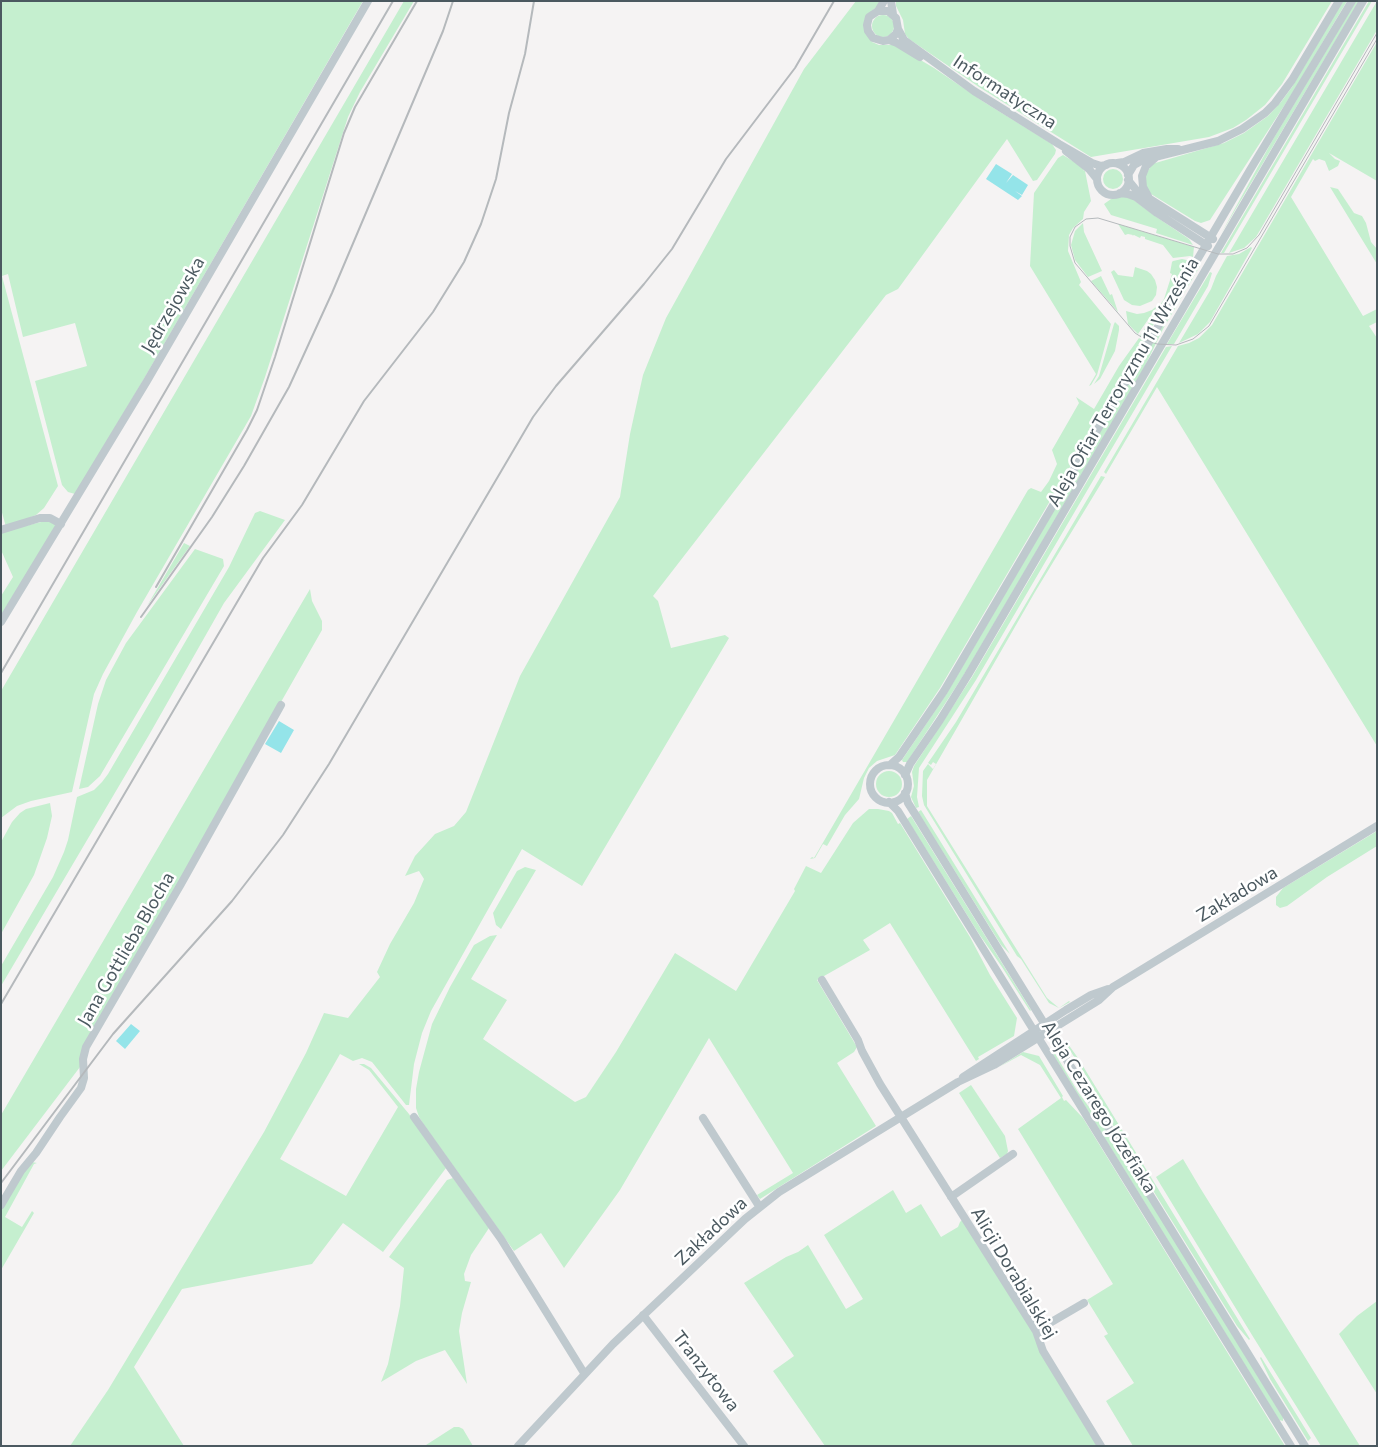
<!DOCTYPE html>
<meta charset="utf-8">
<style>
body{margin:0}
#map{position:relative;width:1378px;height:1447px;overflow:hidden;background:#f5f3f3;font-family:Commissioner,sans-serif}
canvas{display:block}
.frame{position:absolute;inset:0;border:2px solid #4b5960;pointer-events:none}
</style>
<div id="map">
<canvas width="1378" height="1447"></canvas>
<div class="frame"></div>
</div>
<script>
const c = document.querySelector('canvas').getContext('2d');
c.lineJoin = 'round';
function fill(path, color) {
  c.fillStyle = color;
  c.fill(path, 'evenodd');
}
function shape(rows) {
  const path = new Path2D();
  for (const r of rows) {
    if (r.length === 3) {
      path.moveTo(r[0] + r[2], r[1]);
      path.arc(r[0], r[1], r[2], 0, 2 * Math.PI);
      continue;
    }
    path.moveTo(r[0], r[1]);
    for (let i = 2; i < r.length; i += 2) path.lineTo(r[i], r[i + 1]);
  }
  return path;
}
function strokePath(path, color, width, dash) {
  c.strokeStyle = color;
  c.lineWidth = width;
  c.lineCap = dash ? 'butt' : 'round';
  c.setLineDash(dash || []);
  c.stroke(path);
}
function label(font, color, halo, rows, align = 'center') {
  c.font = font + ' Commissioner,sans-serif';
  c.lineWidth = 5;
  c.setLineDash([]);
  c.textBaseline = 'middle';
  c.strokeStyle = halo;
  c.fillStyle = color;
  for (const [text, x, y, turn = 0] of rows) {
    c.save();
    c.translate(x, y);
    c.rotate((+turn || 0) * Math.PI / 180);
    c.textAlign = isNaN(turn) ? turn : align;
    if (halo) c.strokeText(text, 0, 0);
    c.fillText(text, 0, 0);
    c.restore();
  }
}
const green = shape([
 [1,1,363,1,138,389,75,494,68,492,62,485,35,381,87,366,75,323,23,337,8,274,2,276,58,486,44,508,36,515,6,527,1,509],
 [404,1,414,1,360,92,348,117,265,377,251,416,137,612,103,674,94,694,72,792,31,801,17,806,1,818,1,691],
 [856,1,881,1,878,6,868,14,864,21,864,31,872,42,879,45,895,45,934,68,984,102,1052,144,1056,150,1055,154,1037,180,1033,181,1007,139,898,289,886,295,653,596,658,601,671,648,725,635,729,638,582,886,522,849,431,1011,422,1033,414,1064,409,1105,406,1105,372,1062,362,1058,353,1061,340,1054,280,1159,346,1196,398,1107,369,1070,359,1064,364,1064,371,1068,409,1114,446,1168,383,1252,343,1223,312,1264,182,1289,134,1367,184,1446,70,1446,108,1390,264,1132,306,1053,324,1013,348,1018,380,977,377,972,390,944,414,903,424,879,419,871,405,876,415,856,435,834,454,826,466,812,520,676,620,497,630,434,643,375,666,318,804,69],
 [896,1,1332,1,1282,84,1265,105,1246,120,1233,128,1209,137,1091,157,979,87,909,39,905,34,903,20,896,6],
 [1343,1,1347,1,1295,89,1210,220,1201,223,1195,221,1151,194,1145,186,1145,176,1152,164,1224,143,1244,133,1268,116,1281,102,1292,87],
 [1356,1,1359,1,1221,234,1272,141],
 [1369,1,1372,1,1224,253,1221,253],
 [1377,1,1377,30,1256,237,1244,248,1229,253],
 [883,26,11],
 [1377,42,1377,181,1329,153,1335,159,1340,161,1338,166,1329,171,1325,161,1319,159,1315,161,1313,159,1291,197,1363,316,1377,309,1377,322,1369,326,1377,338,1377,746,1157,387,1106,474,1104,472,1178,346,1189,343,1199,338,1212,325],
 [1063,155,1084,168,1083,170,1085,171,1091,201,1084,212,1083,219,1073,228,1069,235,1068,251,1081,282,1079,285,1111,324,1097,375,1091,385,1089,386,1096,374,1030,266,1034,193,1058,158],
 [1113,179,10],
 [1330,187,1338,189,1354,213,1362,216,1366,223,1371,242,1377,249,1377,264],
 [1121,196,1131,198,1155,216,1189,239,1193,245,1156,233,1157,229,1111,215,1104,204,1111,199],
 [1083,223,1084,232,1102,271,1088,277,1075,260,1071,245,1075,231],
 [1118,224,1194,247,1193,257,1190,256,1173,258,1163,245,1145,239,1145,237,1141,236,1140,238,1134,235,1132,236,1133,235,1128,234,1125,235],
 [1251,247,1252,248,1210,322,1198,334,1179,343,1211,289,1216,276,1227,256,1239,254],
 [1182,259,1191,261,1145,339,1140,336,1164,299,1172,274,1170,273,1172,262,1173,261],
 [1198,265,1200,266,1163,329,1145,366,965,673,907,762,903,762,902,760,947,693],
 [1135,267,1147,271,1151,274,1155,280,1157,287,1156,295,1152,301,1140,306,1132,305,1124,300,1111,272,1114,270,1118,275,1133,277],
 [1210,272,1212,273,1208,286,1174,344,1167,344],
 [1101,276,1110,295,1112,294,1118,312,1091,281],
 [1159,304,1138,334,1128,324,1126,311,1137,314,1144,313,1152,310],
 [1115,322,1119,326,1119,330,1115,351,1100,379,1094,384,1099,376,1114,324],
 [1139,338,1144,341,940,688,895,755,877,761,869,768,864,778,859,799,845,815,827,846,823,844,815,858,810,859,812,857,814,858,1028,490,1031,488,1041,492,1049,481,1057,464,1052,450,1079,403,1076,397,1094,409,1119,366],
 [1172,346,976,680,919,768,917,797,919,807,916,808,911,797,914,786,912,772,914,766,972,677,1166,347],
 [1101,476,1105,477,1035,592,927,780,927,806,1047,998,1059,1008,1069,1001,1070,1002,1059,1008,1049,1003,1021,959,1017,956,924,805,922,796,923,771,928,764,933,769,936,764,933,762,931,765,928,763,956,722],
 [260,511,285,520,224,603,149,735,1,986,1,966,53,877,64,852,68,840,77,797,94,790,102,782,108,774,229,567,255,513],
 [49,520,56,524,55,528,1,615,1,596,13,577,1,550,1,532],
 [184,543,190,546,147,606],
 [195,549,223,559,224,566,100,776,88,787,79,789,98,704,106,680,126,643],
 [310,589,312,601,322,621,322,630,88,1041,80,1067,1,1171,1,1115],
 [889,784,13],
 [50,803,52,816,47,838,34,875,1,934,1,842,12,822,20,813,26,809],
 [869,809,878,809,889,811,892,813,898,824,900,823,970,937,990,975,1017,1018,1014,1036,978,1057,979,1059,976,1061,890,923,863,940,870,950,817,980,857,1047,854,1052,837,1063,876,1126,760,1199,757,1195,793,1173,709,1038,620,1190,564,1268,541,1233,514,1251,424,1125,419,1117,416,1108,416,1089,419,1072,432,1024,450,987,474,945,490,936,497,935,471,979,507,1000,483,1039,575,1102,586,1097,616,1052,675,953,736,991,795,891,794,889,806,866,821,873,853,823],
 [921,810,1010,954,1001,945,918,812],
 [911,816,1031,1010,1030,1011,1002,967,979,934,907,819],
 [1377,831,1377,846,1327,877,1287,906,1280,908,1276,905,1276,897,1283,888],
 [525,867,536,870,501,929,496,925,493,913,517,871],
 [1066,1044,1068,1044,1078,1058,1250,1339,1249,1340,1237,1326,1115,1129,1090,1082],
 [1023,1052,1039,1056,1063,1096,1062,1097,1064,1101,1066,1100,1083,1118,1285,1446,1133,1446,1106,1401,1134,1383,1104,1336,1108,1334,1087,1300,1113,1284,1018,1129,1061,1098,1040,1065,1021,1055,999,1067],
 [1054,1052,1078,1092,1108,1133,1283,1417,1283,1421,1279,1420,1052,1053],
 [971,1085,1005,1136,1008,1151,1007,1154,1000,1158,959,1093],
 [1183,1159,1199,1186,1360,1446,1321,1446,1252,1335,1156,1177],
 [32,1162,37,1163,34,1164,5,1217,22,1227,32,1211,34,1213,1,1270,1,1209,19,1177],
 [453,1178,489,1228,471,1255,464,1274,465,1281,471,1282,462,1313,459,1331,467,1384,445,1350,416,1361,381,1382,388,1364,400,1306,404,1268,389,1257,447,1180],
 [893,1190,906,1213,921,1204,941,1237,958,1227,960,1222,962,1220,1029,1324,1098,1446,825,1446,773,1371,794,1356,744,1283,786,1257,798,1252,808,1245,846,1309,863,1299,824,1235],
 [1377,1301,1377,1394,1339,1334,1357,1316],
 [1261,1357,1311,1438,1308,1441,1270,1379,1260,1358],
 [454,1427,459,1427,463,1429,473,1446,426,1445]
]);
const water = shape([
 [996,164,1012,174,1006,183,1013,175,1028,185,1022,195,1015,191,1022,196,1018,200,986,179],
 [279,721,294,730,281,753,265,744],
 [131,1024,140,1031,125,1049,116,1041]
]);
const minor = shape([
 [891,1,893,14],
 [878,11,888,11,896,18,898,29,896,34,889,40,883,41,873,38,868,31,867,25,869,17,878,11,884,1],
 [898,29,904,40,974,91,1059,144,1092,163,1101,166,1106,165],
 [889,40,897,43,920,57],
 [1066,151,1089,169,1097,179],
 [1117,163,1124,162,1143,153,1167,149,1178,149],
 [1113,179,16],
 [1128,175,1134,165,1143,160,1218,141,1242,129,1265,113,1275,103,1292,80,1339,1],
 [1128,180,1137,191,1213,239],
 [1120,193,1128,194,1136,197,1157,213,1208,246],
 [1148,196,1143,187,1142,176,1146,166,1155,158],
 [1,530,40,518,50,518,61,524],
 [1,622,147,381,368,1],
 [890,765,899,757,944,691,1250,170,1352,1],
 [889,784,19],
 [905,775,910,764,940,720,968,675,1363,1],
 [905,793,908,803,915,814,1305,1446],
 [889,802,898,811,1291,1446],
 [822,980,858,1040,862,1051,880,1084,1036,1331,1043,1351,1101,1446],
 [963,1077,1066,1010,1091,995,1108,989],
 [414,1117,501,1239,584,1373],
 [703,1118,759,1206],
 [951,1197,1013,1154],
 [1,1205,21,1171,36,1153,60,1117,81,1088,84,1078,83,1059,86,1047,181,884,281,705],
 [643,1315,744,1446],
 [1036,1331,1084,1303],
 [518,1446,613,1344,745,1219,779,1192,958,1082,994,1065,1023,1047,1099,1000,1113,987,1123,981,1377,826]
]);
const tram = shape([
 [1377,33,1259,235,1247,248,1233,254,1218,254,1098,218,1086,219,1075,227,1070,237,1070,246,1075,263,1135,333,1146,340,1157,344,1176,345,1193,339,1209,326,1377,39]
]);
const rail = shape([
 [156,587,247,430,257,410,275,357,344,133,355,107,417,1],
 [141,617,212,517,244,466,289,387,332,293,443,31,453,1],
 [1,673,393,1],
 [1,1004,263,558,302,505,364,401,433,312,464,262,481,224,496,179,509,113,525,54,534,1],
 [1,1183,113,1034,232,901,283,835,329,764,533,417,556,386,644,284,672,249,726,159,795,68,834,1]
]);
const streetNames = [
 ["Informatyczna",1005,92,33],
 ["Jędrzejowska",173,305,-60],
 ["Aleja Ofiar Terroryzmu 11 Września",1123,382,-60],
 ["Zakładowa",1237,894,-31],
 ["Jana Gottlieba Blocha",126,949,-60],
 ["Aleja Cezarego Józefiaka",1099,1107,58],
 ["Zakładowa",711,1231,-43],
 ["Alicji Dorabialskiej",1014,1273,59],
 ["Tranzytowa",706,1371,52]
];
fill(green, '#c5efcf');
fill(water, '#94e4e9');
strokePath(minor, '#bfc9ce', 8);
strokePath(tram, '#b5b9bc', 1);
strokePath(rail, '#b5b9bc', 2);
label('18px', '#4b5960', '#fff', streetNames);
</script>
